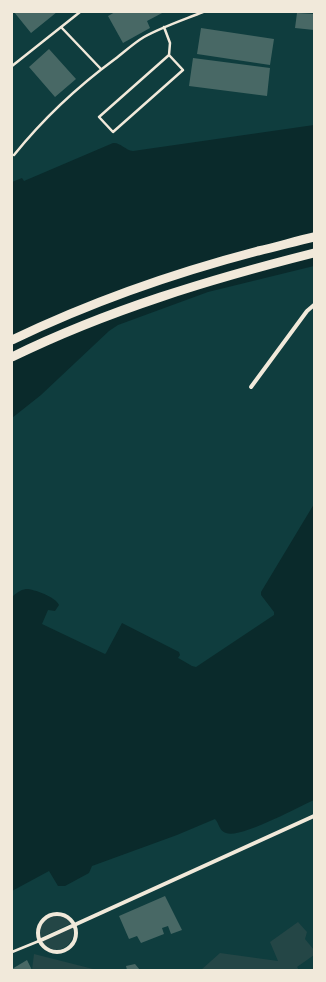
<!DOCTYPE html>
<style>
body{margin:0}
#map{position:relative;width:326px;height:982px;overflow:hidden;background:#0f3d3e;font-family:Roboto,sans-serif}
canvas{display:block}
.frame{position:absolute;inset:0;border:13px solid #f1e9da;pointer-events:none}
</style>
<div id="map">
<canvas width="326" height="982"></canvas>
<div class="frame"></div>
</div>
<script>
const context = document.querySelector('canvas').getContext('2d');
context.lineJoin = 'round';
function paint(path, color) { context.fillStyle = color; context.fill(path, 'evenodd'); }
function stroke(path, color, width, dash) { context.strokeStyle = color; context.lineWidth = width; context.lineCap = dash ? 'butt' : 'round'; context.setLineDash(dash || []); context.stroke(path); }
paint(new Path2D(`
 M 53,915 L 64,916 L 72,923 L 40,938 C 37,927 43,920 53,915 Z
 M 298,922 L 307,932 L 305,939 L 314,950 L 314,955 L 297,967 L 299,970 L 201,970 L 220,953 L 278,961 L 270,942 Z
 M 73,926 C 78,947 53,959 42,941 Z
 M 34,954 L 97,970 L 32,970 Z`), '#244646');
paint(new Path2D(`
 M 314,125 L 314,266 L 208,292 L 118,325 L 109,331 L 41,395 L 12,418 L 12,182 L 22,178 L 24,181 L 113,143 C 120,142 125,150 133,151 Z
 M 314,504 L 314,800 C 298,807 240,839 226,833 C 219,831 219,823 215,819 L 177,835 L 92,866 L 89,873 L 65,886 L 58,886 L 49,871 L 12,891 L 12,597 C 16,593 20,590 26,589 C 34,589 56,597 59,605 L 55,611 L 48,610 L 42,624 L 105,654 L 106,653 L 122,623 L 179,652 L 180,655 L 178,658 L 180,659 L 192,666 L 196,667 L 274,615 L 274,612 L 261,595 L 261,592 Z`), '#0a2a2b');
paint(new Path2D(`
 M 14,12 L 57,12 L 31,33 Z
 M 115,12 L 164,12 L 147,21 L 150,28 L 123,43 L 108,16 Z
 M 297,13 L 314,14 L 314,30 L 295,28 Z
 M 201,28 L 274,39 L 270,65 L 197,54 Z
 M 49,49 L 76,79 L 55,97 L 29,67 Z
 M 193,58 L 270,68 L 267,96 L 189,86 Z
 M 165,896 L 182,930 L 171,934 L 168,926 L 162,928 L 164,934 L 141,943 L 137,936 L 129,939 L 119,916 Z
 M 27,960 L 32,970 L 12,970 L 12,969 Z
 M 135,964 L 140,970 L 127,970 L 126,966 Z`), '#486865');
stroke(new Path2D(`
 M 61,27 L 101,69
 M 164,27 L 170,43 L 169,55 L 99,117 L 113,132 L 183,70 L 169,55
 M 12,66 L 80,12
 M 14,155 C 43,119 77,87 115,59 C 124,52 134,43 144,37 C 162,27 183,20 203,12
 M 12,952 L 39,941`), '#f1e9da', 2.5);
stroke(new Path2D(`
 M 251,387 L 307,311 L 314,305
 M38 933a19 19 0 1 1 38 0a19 19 0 1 1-38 0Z
 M 39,941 L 314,816`), '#f1e9da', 4);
stroke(new Path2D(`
 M 12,340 C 91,302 174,273 258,251 C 277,247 295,241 314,237
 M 12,357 C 108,310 211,279 314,253`), '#f1e9da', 9);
</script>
